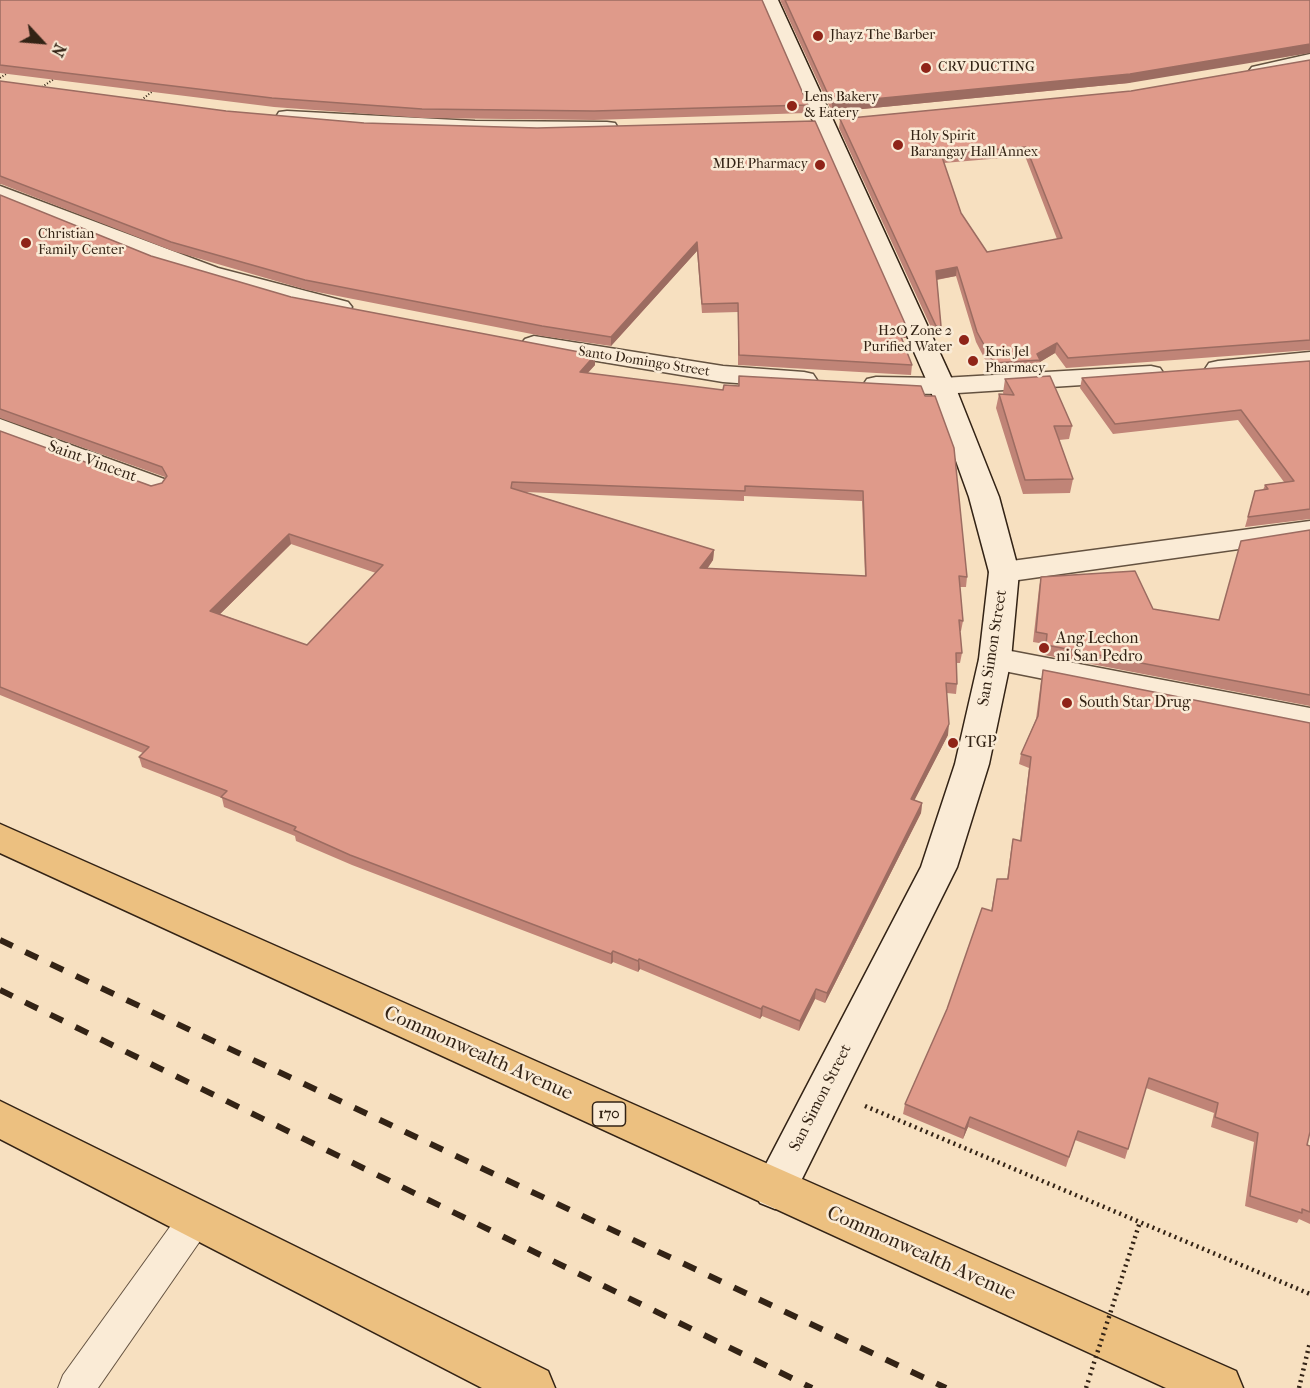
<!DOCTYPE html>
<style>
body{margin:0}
#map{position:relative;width:1310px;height:1388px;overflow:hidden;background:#f7e0c0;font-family:"IM FELL French Canon",serif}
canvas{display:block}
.north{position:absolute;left:12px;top:12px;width:60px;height:60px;-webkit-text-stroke:4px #faebd6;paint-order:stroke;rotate:116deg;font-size:16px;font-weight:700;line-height:24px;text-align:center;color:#332315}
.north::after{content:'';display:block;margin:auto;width:21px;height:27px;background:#332315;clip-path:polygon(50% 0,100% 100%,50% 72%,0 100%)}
</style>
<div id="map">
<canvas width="1310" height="1388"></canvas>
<div class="north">N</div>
</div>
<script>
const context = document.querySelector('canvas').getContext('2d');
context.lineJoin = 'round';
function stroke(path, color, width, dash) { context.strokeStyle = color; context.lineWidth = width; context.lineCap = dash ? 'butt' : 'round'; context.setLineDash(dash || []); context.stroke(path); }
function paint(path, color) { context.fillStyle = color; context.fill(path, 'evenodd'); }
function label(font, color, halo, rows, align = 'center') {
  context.font = font + ' "IM FELL French Canon",serif'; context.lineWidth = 5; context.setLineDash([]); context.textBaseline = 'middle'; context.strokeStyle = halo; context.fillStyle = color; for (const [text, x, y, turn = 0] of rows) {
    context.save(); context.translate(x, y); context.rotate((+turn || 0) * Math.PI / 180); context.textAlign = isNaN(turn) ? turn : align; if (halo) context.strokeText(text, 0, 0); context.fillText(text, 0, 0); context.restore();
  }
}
const service = new Path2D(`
 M 197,1202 L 209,1206 L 214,1217 L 209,1228 L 98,1388 L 58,1388 L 63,1375 L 185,1206 Z`);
const pedestrian = new Path2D(`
 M 1310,521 L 1310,539 L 1004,582 L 993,579 L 989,572 L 993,565 L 1004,562 Z`);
const minor = new Path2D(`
 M 287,111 L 475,121 L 607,122 L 615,123 L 618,128 L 615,133 L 607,134 L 475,133 L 279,122 L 276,117 L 279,112 Z
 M 0,186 L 218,268 L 348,302 L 352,307 L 348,312 C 328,317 301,306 281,301 C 184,276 92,240 0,201 Z
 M 534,336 L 723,366 L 804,372 L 813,374 L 817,380 L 813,386 L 804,388 L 723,382 L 525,349 L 521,344 L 525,339 Z
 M 1310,352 L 1310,368 L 1218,377 L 1209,375 L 1205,369 L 1209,363 L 1218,361 Z
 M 1151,366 L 1160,368 L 1164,374 L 1160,380 L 942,394 L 876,393 L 867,391 L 863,385 L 867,379 L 876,377 L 942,378 Z
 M 0,419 L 164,479 L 168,485 L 164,491 L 154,494 L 144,491 L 0,437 Z
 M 995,648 L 1310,708 L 1310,732 L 984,667 L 979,659 L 984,651 Z`);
const tertiary = new Path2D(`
 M 1310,54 L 1310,66 L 1259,77 L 1252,75 L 1249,71 L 1252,67 Z`);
const secondary = new Path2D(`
 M 760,0 L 778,0 L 955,386 L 999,497 L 1019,572 L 1011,659 L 989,764 L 957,867 L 790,1203 L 775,1209 L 760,1203 L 753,1189 L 921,867 L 955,764 L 979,659 L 989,572 L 969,497 L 929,386 Z`);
const primary = new Path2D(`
 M 0,824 L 1236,1371 L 1243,1388 L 1166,1388 L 0,853 Z
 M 0,1101 L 548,1371 L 555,1388 L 482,1388 L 0,1139 Z`);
stroke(service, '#645240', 2);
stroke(pedestrian, '#645240', 3);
stroke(minor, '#645240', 3);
stroke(tertiary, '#645240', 3);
stroke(secondary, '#332315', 3);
stroke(primary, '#332315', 3);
stroke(new Path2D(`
 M 0,78 L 9,72
 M 42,87 L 57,77
 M 139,102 L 154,90`), '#332315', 2, [1, 2]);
stroke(new Path2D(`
 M 865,1106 L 1310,1294
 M 1086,1388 L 1089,1379
 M 1299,1388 L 1310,1342`), '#332315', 4.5, [2, 4]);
paint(service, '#faebd6');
paint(pedestrian, '#faebd6');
paint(minor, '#faebd6');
paint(tertiary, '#faebd6');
paint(secondary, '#faebd6');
paint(primary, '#ecc080');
stroke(new Path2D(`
 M 0,940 L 946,1388
 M 0,990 L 812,1388`), '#332315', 6, [14, 14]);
stroke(new Path2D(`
 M 1090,1375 L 1140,1222`), '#332315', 4.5, [2, 4]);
paint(new Path2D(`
 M 0,0 L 808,105 L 807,113 L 594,120 L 422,118 L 274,107 L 0,73 Z
 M 780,0 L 1310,0 L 1129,83 L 832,112 Z
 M 1310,60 L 1310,350 L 1066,368 L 1055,353 L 1040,362 L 1038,370 L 992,373 L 976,342 L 956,276 L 937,280 L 941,326 L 940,336 L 935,336 L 839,128 L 840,119 L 1131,91 ZM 1025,156 L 1057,239 L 987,252 L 961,213 L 944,163 Z
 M 0,81 L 226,111 L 364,123 L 537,128 L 907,328 L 906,338 L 902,338 L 912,365 L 911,375 L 738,365 L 738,312 L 702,313 L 697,251 L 611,346 L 542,336 L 307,290 L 173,251 L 1,184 L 0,184 Z
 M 0,195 L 151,256 L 291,297 L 595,355 L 595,365 L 588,373 L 723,390 L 738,386 L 739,376 L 967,577 L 966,587 L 960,587 L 963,621 L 961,631 L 960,631 L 962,653 L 960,663 L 956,663 L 957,684 L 956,694 L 947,693 L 948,735 L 914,800 L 922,803 L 921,813 L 825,1003 L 815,999 L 799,1031 L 762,1016 L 760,1019 L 640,969 L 638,972 L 613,962 L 611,964 L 352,865 L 296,841 L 295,836 L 224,807 L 222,798 L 142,767 L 139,757 L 143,753 L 0,695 L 0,431 L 151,486 L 162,483 L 166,479 L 165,477 L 0,418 ZM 525,492 L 744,501 L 744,496 L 862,501 L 865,576 L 707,569 L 713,560 L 714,550 ZM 291,544 L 376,573 L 307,645 L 220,614 Z
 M 1310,361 L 1310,519 L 1245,527 L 1255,491 L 1263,490 L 1265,485 L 1284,482 L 1238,420 L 1113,434 L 1080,388 L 1082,378 Z
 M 1005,379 L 1072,426 L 1069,439 L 1059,440 L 1073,479 L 1070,493 L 1023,494 L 996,408 L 999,394 L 1004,395 L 1003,393 Z
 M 1310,530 L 1310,706 L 1044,655 L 1045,644 L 1033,642 L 1039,588 L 1041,577 L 1153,609 L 1219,620 Z
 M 1043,670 L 1307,1145 L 1310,1146 L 1310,1224 L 1299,1219 L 1297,1223 L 1245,1206 L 1254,1142 L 1211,1127 L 1214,1113 L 1146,1088 L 1125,1159 L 1075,1140 L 1066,1167 L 968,1127 L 963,1139 L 903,1114 L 905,1104 L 991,911 L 997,879 L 1007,879 L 1011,850 L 1013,839 L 1020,841 L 1029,768 L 1019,764 L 1021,754 L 1036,719 L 1041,681 Z`), '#c08477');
paint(new Path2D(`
 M 1310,44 L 1310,53 L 1129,83 L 832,112 L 832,103 Z
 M 697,242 L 697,251 L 611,346 L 611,337 Z
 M 957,267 L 956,276 L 934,280 L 936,271 Z
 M 1057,343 L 1055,353 L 1040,362 L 1037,354 Z
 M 595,355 L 595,365 L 580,381 L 580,372 Z
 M 289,534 L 291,544 L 213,621 L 210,611 Z
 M 714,550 L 713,560 L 700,579 L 700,568 Z
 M 949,724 L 948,735 L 910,809 L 911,799 Z
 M 922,803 L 921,813 L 825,1003 L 827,993 Z
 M 613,951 L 613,962 L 611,964 L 611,954 Z
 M 639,959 L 640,969 L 638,972 L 638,961 Z
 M 816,989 L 815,999 L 799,1031 L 800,1021 Z
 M 763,1006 L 762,1016 L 760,1019 L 761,1009 Z
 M 970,1117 L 968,1127 L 963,1139 L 965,1129 Z`), '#9c6c61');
const building = new Path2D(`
 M 0,0 L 762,0 L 808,105 L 594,111 L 422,109 L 272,98 L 0,65 Z
 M 785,0 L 1310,0 L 1310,44 L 1130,74 L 832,103 Z
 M 1310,60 L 1310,340 L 1068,358 L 1057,343 L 1037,354 L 1040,360 L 994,363 L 977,332 L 957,267 L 936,271 L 941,326 L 936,326 L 840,119 L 1131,91 ZM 1026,147 L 1062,238 L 987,252 L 961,213 L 941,154 Z
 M 0,81 L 226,111 L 364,123 L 537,128 L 815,121 L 907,328 L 898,329 L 912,365 L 739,355 L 738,303 L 702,304 L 697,242 L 611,337 L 542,326 L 305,280 L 171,242 L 0,176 Z
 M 0,195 L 151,256 L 291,297 L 595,355 L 580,372 L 723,390 L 724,385 L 739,386 L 739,376 L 921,386 L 925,396 L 935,396 L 954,448 L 967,577 L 959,576 L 963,621 L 959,620 L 962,653 L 956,653 L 957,684 L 946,683 L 949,724 L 911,799 L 922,803 L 827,993 L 816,989 L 800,1021 L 763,1006 L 761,1009 L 639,959 L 638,961 L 613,951 L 611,954 L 350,855 L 294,830 L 296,827 L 221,797 L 227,791 L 139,757 L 149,747 L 0,687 L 0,431 L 151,486 L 162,483 L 167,476 L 162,467 L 0,409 ZM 512,482 L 745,491 L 745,486 L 863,491 L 866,576 L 700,568 L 714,550 L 511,488 ZM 289,534 L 383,565 L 307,645 L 210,611 Z
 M 1310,361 L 1310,509 L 1248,517 L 1255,491 L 1268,489 L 1265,485 L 1294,481 L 1241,410 L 1115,424 L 1082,378 Z
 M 1050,376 L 1072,426 L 1054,426 L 1073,479 L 1025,480 L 999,394 L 1014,395 L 1005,379 Z
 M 1310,530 L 1310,695 L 1046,645 L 1047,634 L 1036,632 L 1041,577 L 1135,571 L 1153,609 L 1219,620 L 1241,541 Z
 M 1043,670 L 1310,723 L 1310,1132 L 1307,1145 L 1310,1146 L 1310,1212 L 1302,1209 L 1302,1213 L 1250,1196 L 1258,1133 L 1215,1117 L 1218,1103 L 1149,1078 L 1128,1149 L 1078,1131 L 1069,1157 L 970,1117 L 965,1129 L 905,1104 L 947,1009 L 982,908 L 992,911 L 997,879 L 1008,879 L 1013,839 L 1021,841 L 1031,757 L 1021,754 L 1038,716 Z`);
paint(building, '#df9a8a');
stroke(building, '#9c6c61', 1.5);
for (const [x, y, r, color] of [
 [818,36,6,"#8f2418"],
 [926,68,6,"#8f2418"],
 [792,106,6,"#8f2418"],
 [898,145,6,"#8f2418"],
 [820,165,6,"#8f2418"],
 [26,243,6,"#8f2418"],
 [964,340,6,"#8f2418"],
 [973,361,6,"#8f2418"],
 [1044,648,6,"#8f2418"],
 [1067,703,6,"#8f2418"],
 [953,743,6,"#8f2418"]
]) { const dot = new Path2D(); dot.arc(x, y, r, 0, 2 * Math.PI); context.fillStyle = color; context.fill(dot); stroke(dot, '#faebd6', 2); }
label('14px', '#332315', '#faebd6', [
 ["Jhayz The Barber",830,36],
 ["CRV DUCTING",938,68],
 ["Lens Bakery",804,98],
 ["& Eatery",804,114],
 ["Holy Spirit",910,137],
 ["Barangay Hall Annex",910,153],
 ["MDE Pharmacy",808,165,"right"],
 ["Christian",38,235],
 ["Family Center",38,251],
 ["H2O Zone 2",952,332,"right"],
 ["Purified Water",952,348,"right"],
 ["Kris Jel",985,353],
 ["Pharmacy",985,369]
], 'left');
label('14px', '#332315', '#faebd6', [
 ["Santo Domingo Street",644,362,9]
]);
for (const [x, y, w] of [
 [609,1114,33]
]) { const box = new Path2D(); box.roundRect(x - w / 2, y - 12, w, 24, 4.5); context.fillStyle = '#faebd6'; context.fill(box); stroke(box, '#332315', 1.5); }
label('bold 15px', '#332315', null, [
 ["170",609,1114]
]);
label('16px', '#332315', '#faebd6', [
 ["Saint Vincent",92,462,20],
 ["San Simon Street",993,648,-81],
 ["San Simon Street",821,1098,-63]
]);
label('16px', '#332315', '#faebd6', [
 ["Ang Lechon",1056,639],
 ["ni San Pedro",1056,657],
 ["South Star Drug",1079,703],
 ["TGP",965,743]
], 'left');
label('20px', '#332315', '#faebd6', [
 ["Commonwealth Avenue",478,1054,24],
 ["Commonwealth Avenue",921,1254,24]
]);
</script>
